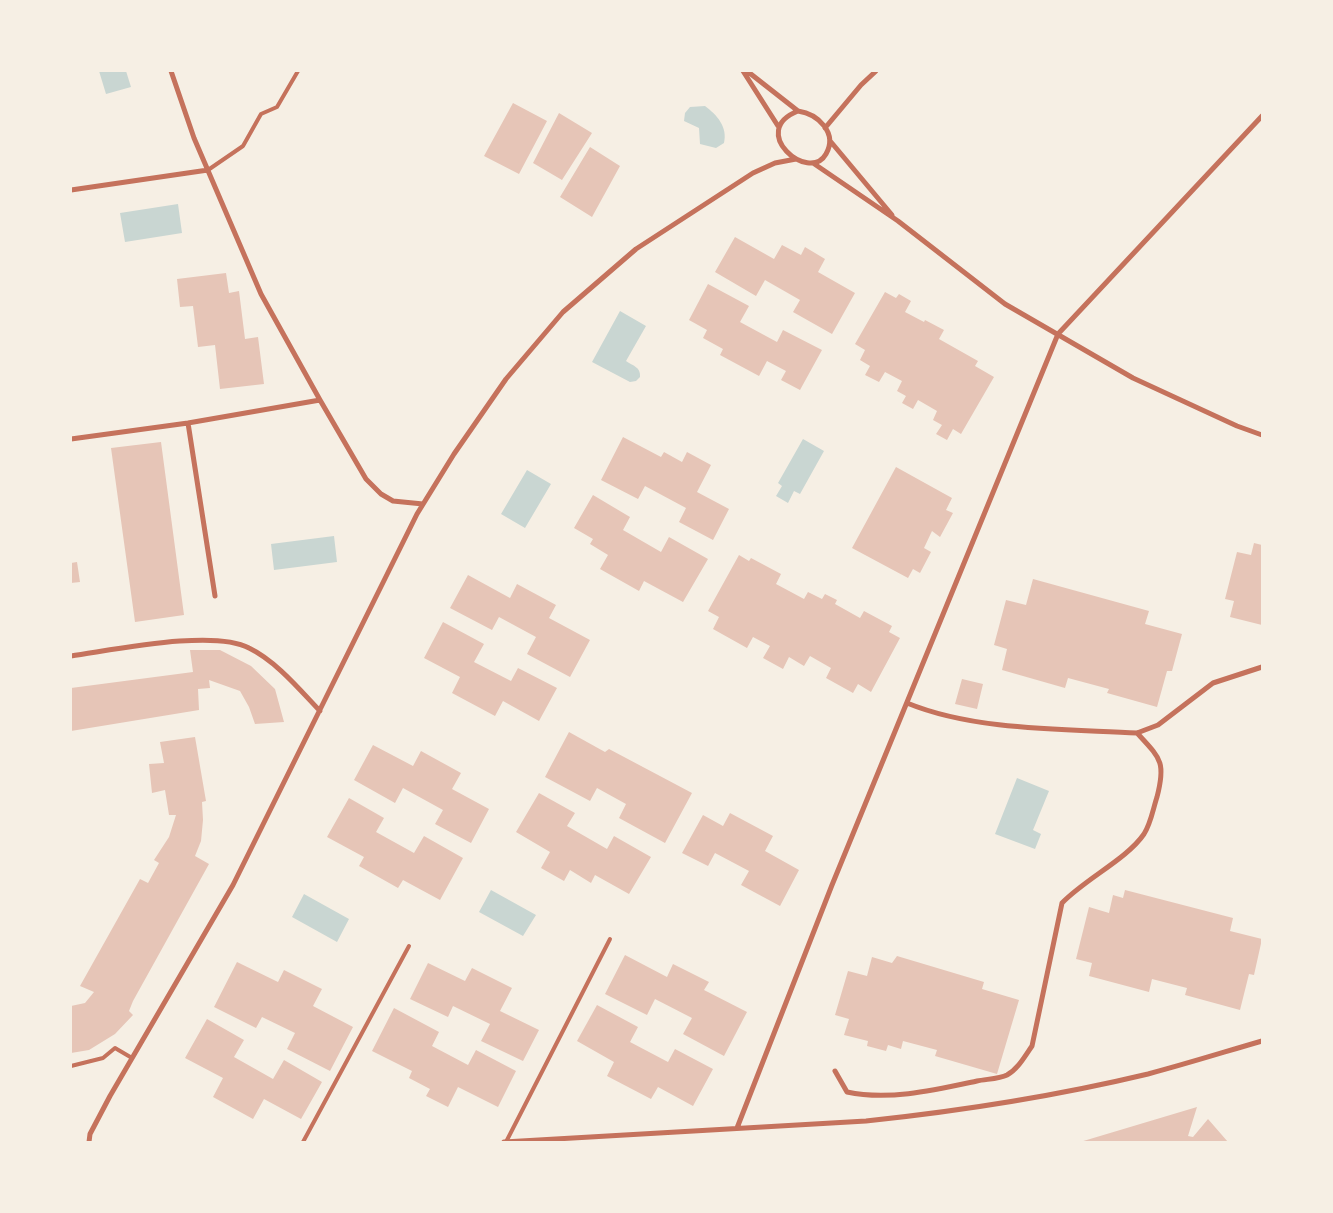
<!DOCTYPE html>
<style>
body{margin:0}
#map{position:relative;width:1333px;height:1213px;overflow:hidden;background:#f6efe4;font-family:Inter,sans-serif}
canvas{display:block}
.frame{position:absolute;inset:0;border:72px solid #f6efe4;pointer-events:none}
</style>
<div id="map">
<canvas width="1333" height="1213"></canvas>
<div class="frame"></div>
</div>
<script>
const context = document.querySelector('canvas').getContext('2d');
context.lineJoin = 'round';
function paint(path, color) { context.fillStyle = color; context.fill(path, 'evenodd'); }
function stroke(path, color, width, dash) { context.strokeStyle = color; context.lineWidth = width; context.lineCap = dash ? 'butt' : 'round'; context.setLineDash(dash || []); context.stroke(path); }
paint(new Path2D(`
 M 99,71 L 126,71 L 131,87 L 106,94 Z
 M 705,106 C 717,115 728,127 724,143 L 716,148 L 700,144 L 699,128 L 684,121 L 685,113 L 690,107 Z
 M 178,204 L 182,233 L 125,242 L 120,213 Z
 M 620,311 L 646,326 L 626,361 C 633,366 641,367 640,377 L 636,381 L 630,382 L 592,362 Z
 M 803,439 L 824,451 L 800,494 L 794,491 L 788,503 L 776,496 L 782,486 L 778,483 Z
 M 527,470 L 551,484 L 525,528 L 501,514 Z
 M 334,536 L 337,562 L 274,570 L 271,544 Z
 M 1017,778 L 1049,791 L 1033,830 L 1041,834 L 1035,849 L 995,834 Z
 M 491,890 L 536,915 L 523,936 L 479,912 Z
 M 304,894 L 349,919 L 337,942 L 292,917 Z`), '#c9d6d2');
paint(new Path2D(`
 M 513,103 L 547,121 L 519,174 L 484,156 Z
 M 559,113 L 592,133 L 562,180 L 533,163 Z
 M 590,147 L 620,166 L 592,217 L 560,197 Z
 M 735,237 L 774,259 L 782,245 L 801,255 L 805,247 L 825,259 L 818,272 L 855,293 L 832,334 L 793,312 L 800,300 L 765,280 L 756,296 L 715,272 Z
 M 226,273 L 229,293 L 239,291 L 245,339 L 258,337 L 264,384 L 220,389 L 215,345 L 198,347 L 193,306 L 180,307 L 177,279 Z
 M 708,284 L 749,306 L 740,322 L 777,342 L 783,330 L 822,350 L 800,390 L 781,380 L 786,371 L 767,361 L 759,376 L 720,355 L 723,349 L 703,338 L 707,330 L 689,320 Z
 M 885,292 L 896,298 L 899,294 L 911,301 L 905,312 L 924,322 L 925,320 L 944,330 L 939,339 L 978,361 L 975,366 L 994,377 L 961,434 L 953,429 L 947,440 L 936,434 L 942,425 L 933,420 L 937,411 L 918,400 L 913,409 L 902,403 L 906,396 L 897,391 L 902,381 L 885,372 L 879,382 L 865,375 L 870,366 L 860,360 L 865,350 L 855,344 Z
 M 623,437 L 661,457 L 664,452 L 682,462 L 687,452 L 711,465 L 697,492 L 729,509 L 713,540 L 679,522 L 686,508 L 645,486 L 638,499 L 601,480 Z
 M 161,442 L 184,615 L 135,622 L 111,448 Z
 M 896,467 L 952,498 L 946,510 L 953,513 L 940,537 L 932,531 L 924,548 L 931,552 L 920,573 L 913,569 L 908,578 L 852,548 Z
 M 593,495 L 630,517 L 623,530 L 661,552 L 669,537 L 708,559 L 683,602 L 644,581 L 639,591 L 600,569 L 608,555 L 590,544 L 593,539 L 574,528 Z
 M 1254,543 L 1262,545 L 1262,625 L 1230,617 L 1234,601 L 1225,599 L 1237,552 L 1251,555 Z
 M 739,555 L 749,561 L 751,558 L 781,574 L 776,584 L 804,599 L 808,592 L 822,599 L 825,594 L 837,600 L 835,604 L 860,618 L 864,611 L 892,626 L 889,632 L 900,638 L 871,692 L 858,684 L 853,693 L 826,678 L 831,668 L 810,656 L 804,666 L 789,657 L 783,669 L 763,658 L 770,646 L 753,637 L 747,648 L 713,629 L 719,617 L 708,611 Z
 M 77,562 L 80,582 L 71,583 L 71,563 Z
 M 468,575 L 510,598 L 517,584 L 556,605 L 549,618 L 590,640 L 570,677 L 527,654 L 536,637 L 499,617 L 492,630 L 450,608 Z
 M 1033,579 L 1149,611 L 1145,624 L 1182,634 L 1172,671 L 1167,671 L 1157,707 L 1107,693 L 1109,689 L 1068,678 L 1065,688 L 1002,670 L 1007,649 L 994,645 L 1006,600 L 1026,605 Z
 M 443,622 L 484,644 L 474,662 L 511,681 L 518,668 L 557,688 L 539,721 L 503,701 L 495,716 L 452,693 L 460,677 L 424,658 Z
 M 190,650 L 220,650 L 251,666 L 275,689 L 284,722 L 255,724 L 249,707 L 240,691 L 209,680 L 210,688 L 198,689 L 199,710 L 71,731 L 71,688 L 193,672 Z
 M 962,679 L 983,684 L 977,709 L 955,704 Z
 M 569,732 L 605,752 L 609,749 L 692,793 L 665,843 L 619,818 L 626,804 L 597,788 L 590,801 L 545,777 Z
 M 195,737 L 206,801 L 202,802 L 203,820 L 201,841 L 195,856 L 209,864 L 133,1001 L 129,1011 L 133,1015 L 115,1034 L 89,1050 L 71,1053 L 71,1006 L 85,1003 L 94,992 L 80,986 L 140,879 L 148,883 L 159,863 L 154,860 L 169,837 L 176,815 L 169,815 L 165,790 L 152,793 L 149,764 L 164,763 L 160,742 Z
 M 373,745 L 413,766 L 421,751 L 461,773 L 452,789 L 489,809 L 471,843 L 435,824 L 443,810 L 403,788 L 395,803 L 354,780 Z
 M 539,793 L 575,813 L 567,826 L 607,849 L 614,836 L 651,857 L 629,894 L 595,875 L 591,883 L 570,870 L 564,881 L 541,868 L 550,852 L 516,832 Z
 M 349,798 L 384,818 L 376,832 L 414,853 L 424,836 L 463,858 L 440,900 L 403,880 L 398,888 L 359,866 L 364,857 L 327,837 Z
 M 730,813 L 773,836 L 765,851 L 799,870 L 780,906 L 741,885 L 749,871 L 715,853 L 708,866 L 682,853 L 703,815 L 723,826 Z
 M 1125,890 L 1233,918 L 1230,931 L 1262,939 L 1254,975 L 1249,974 L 1240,1010 L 1185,995 L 1187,988 L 1152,979 L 1149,992 L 1089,976 L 1092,963 L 1076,959 L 1089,907 L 1109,913 L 1113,895 L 1123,898 Z
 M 625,955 L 667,977 L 673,964 L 709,982 L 704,990 L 747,1012 L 724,1056 L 683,1034 L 692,1018 L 655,999 L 647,1015 L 605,994 Z
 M 897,956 L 984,982 L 982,989 L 1019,1000 L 997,1074 L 935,1056 L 937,1050 L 903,1041 L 901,1049 L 888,1045 L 886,1051 L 867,1046 L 868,1041 L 844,1035 L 849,1019 L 835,1015 L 848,971 L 867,976 L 872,957 L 892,963 Z
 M 237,962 L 278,982 L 284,970 L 322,989 L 313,1006 L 353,1027 L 330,1071 L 287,1049 L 295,1033 L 262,1017 L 256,1028 L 214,1007 Z
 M 428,963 L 465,981 L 472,968 L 512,988 L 500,1011 L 539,1030 L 523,1061 L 481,1041 L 490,1024 L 453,1006 L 448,1017 L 410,999 Z
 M 597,1005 L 638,1027 L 630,1042 L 668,1062 L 675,1049 L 713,1069 L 693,1106 L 658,1087 L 651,1099 L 607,1076 L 614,1062 L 577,1041 Z
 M 394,1008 L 439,1032 L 432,1046 L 468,1065 L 476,1050 L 516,1071 L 498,1107 L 458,1087 L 448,1107 L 426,1096 L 430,1089 L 409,1078 L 412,1071 L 372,1051 Z
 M 207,1019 L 244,1040 L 234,1057 L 273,1079 L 284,1060 L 322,1082 L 301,1119 L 264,1099 L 253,1119 L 213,1097 L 223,1078 L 185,1058 Z
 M 1197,1107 L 1188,1136 L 1193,1137 L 1208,1119 L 1228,1142 L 1080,1142 Z`), '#e6c5b7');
stroke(new Path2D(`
 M 208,170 L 243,146 L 261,114 L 277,107 L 298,71
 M 71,1066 L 103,1058 L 115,1048 L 132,1058
 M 303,1142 L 409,946
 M 506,1142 L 610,939`), '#c5725c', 4);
stroke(new Path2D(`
 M 171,71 L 194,138 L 261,294 L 320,400 L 366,479 L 381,494 L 393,501 L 423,504
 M 743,71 L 778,126
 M 747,71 L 798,111
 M 798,111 C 818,114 838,133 826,154 C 809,184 747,131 798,111 Z
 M 825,128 L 861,85 L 876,71
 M 831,142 L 892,215
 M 813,163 L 898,221 L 1005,304 L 1133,378 L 1237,426 L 1262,435
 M 71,190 L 208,170
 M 188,423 L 215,596
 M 71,439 L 188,423 L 320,400
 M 71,656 C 114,650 213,629 249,648 C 276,661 300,690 320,711
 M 907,703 C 975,731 1064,729 1137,733 L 1158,725 L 1213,683 L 1262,667
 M 835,1071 L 847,1092 C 889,1101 935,1090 977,1081 C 986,1079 999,1079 1007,1075 C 1018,1069 1025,1056 1032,1046 L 1062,903 C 1085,879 1127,859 1144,834 C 1151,823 1153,809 1157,797 C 1166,762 1161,759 1137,733
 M 737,1128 L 832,885 L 1058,334 L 1262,116
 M 89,1142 L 90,1134 L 110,1096 L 233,885 L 417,514 L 454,454 L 506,379 L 563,312 L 636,249 L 753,173 L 775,163 L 796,159
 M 504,1142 L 866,1121 C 961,1111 1056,1096 1148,1074 C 1186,1064 1224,1052 1262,1041`), '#c5725c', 5);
</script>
